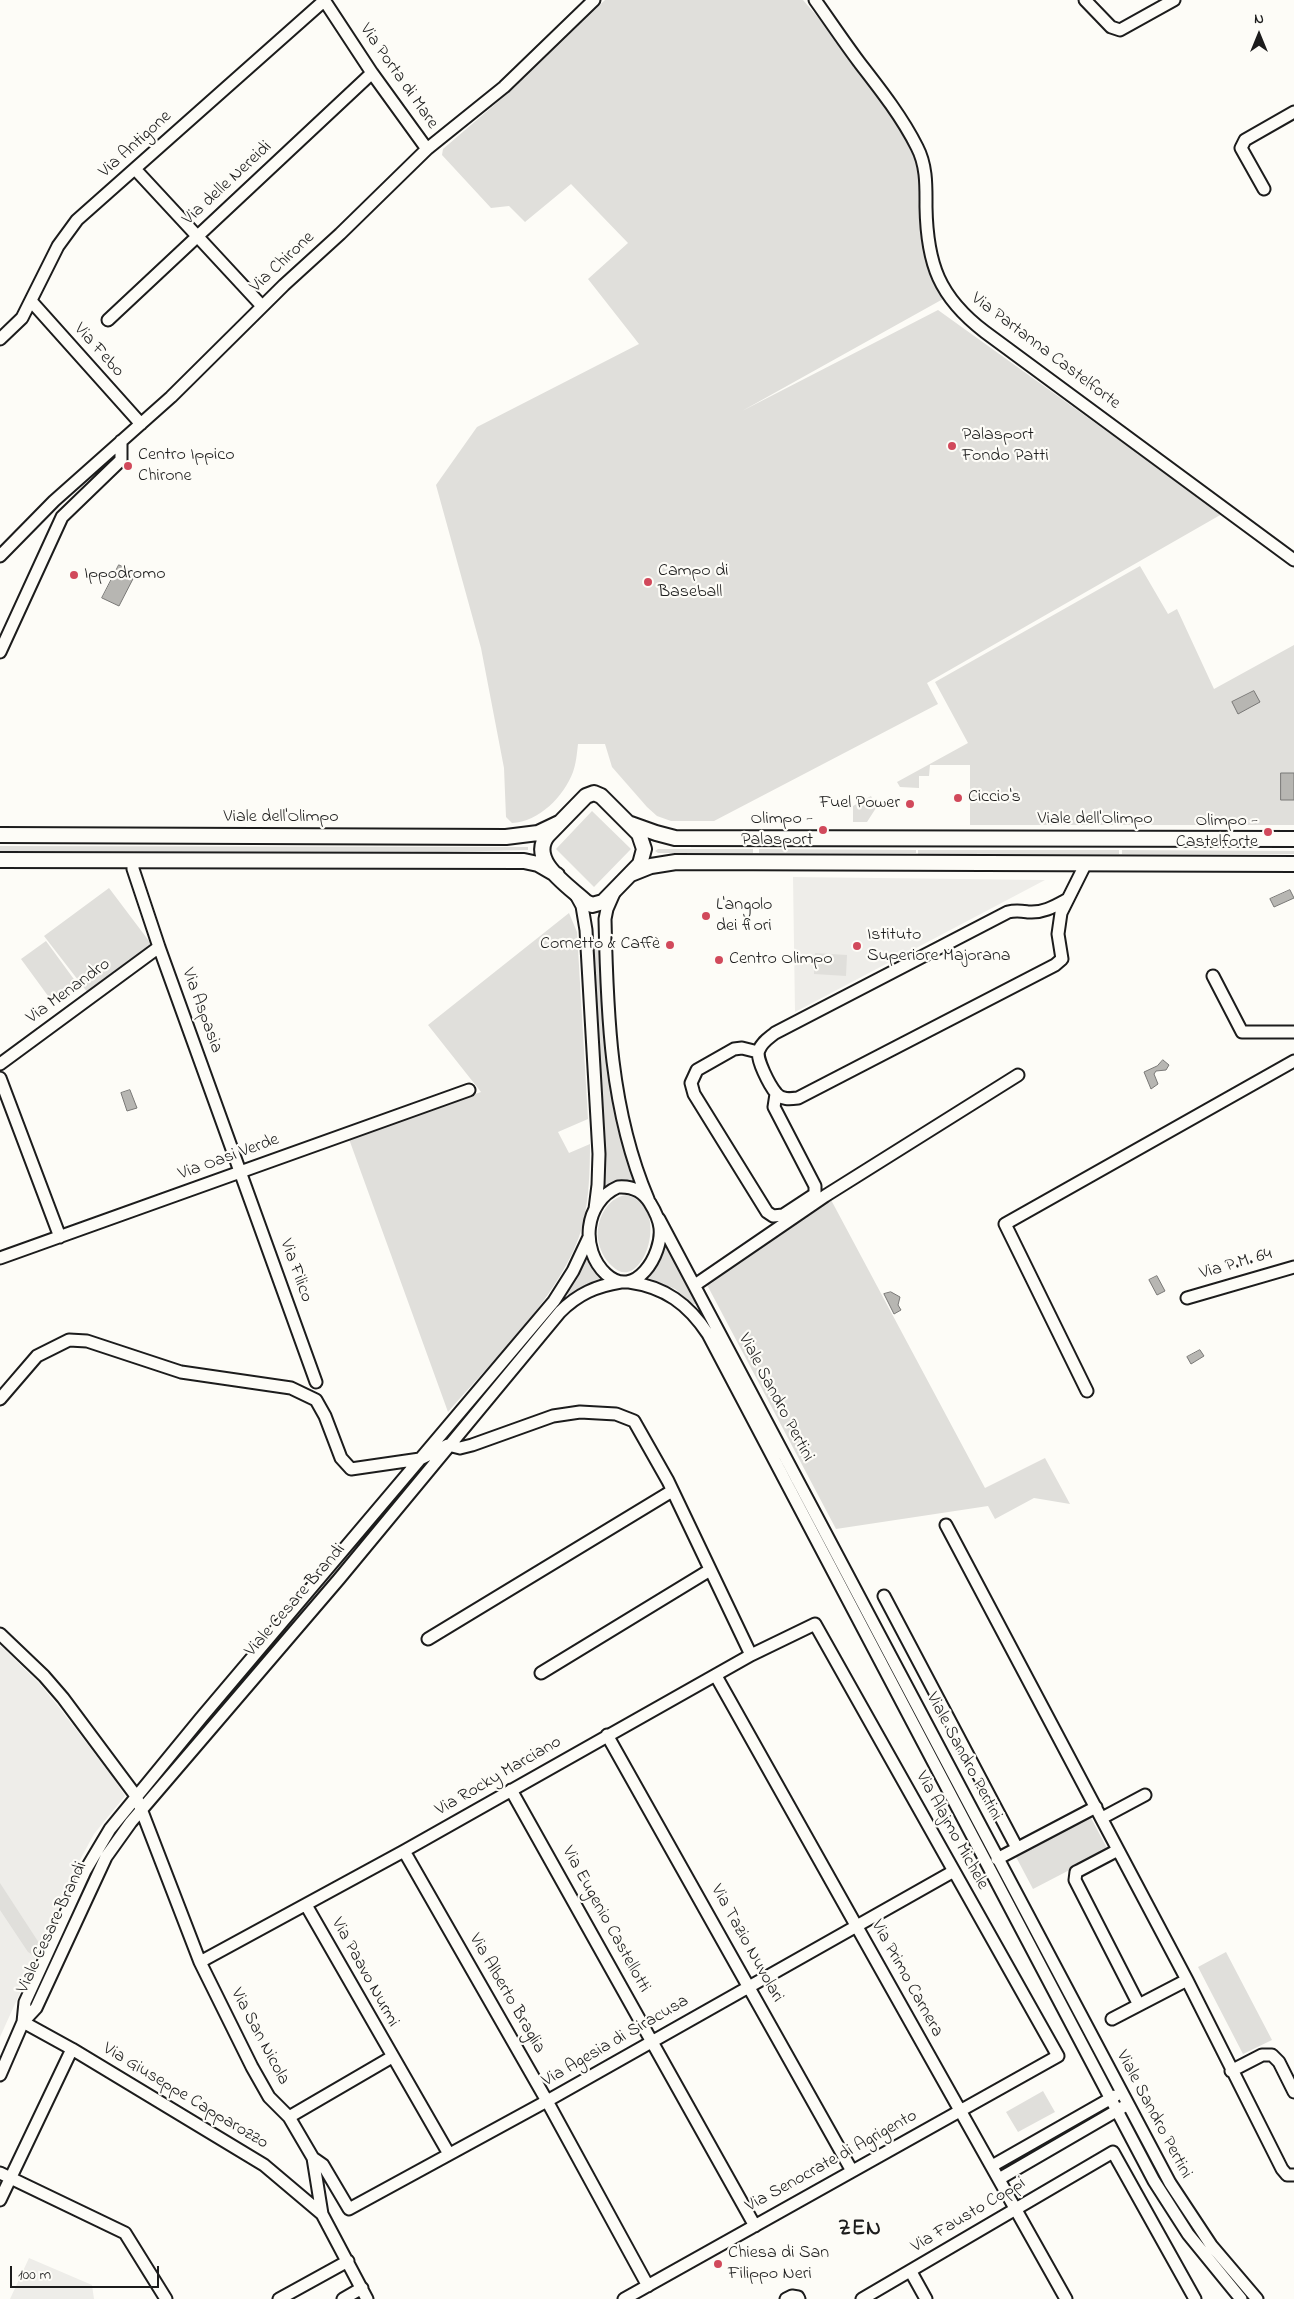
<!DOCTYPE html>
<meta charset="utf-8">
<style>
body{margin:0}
#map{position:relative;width:1294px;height:2299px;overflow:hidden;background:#fdfcf7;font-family:"Indie Flower",sans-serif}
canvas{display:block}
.north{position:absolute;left:1234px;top:10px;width:50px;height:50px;-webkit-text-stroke:4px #fdfcf7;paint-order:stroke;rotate:0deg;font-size:14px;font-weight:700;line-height:20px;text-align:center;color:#1c1c1c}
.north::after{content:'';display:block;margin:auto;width:18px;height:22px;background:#1c1c1c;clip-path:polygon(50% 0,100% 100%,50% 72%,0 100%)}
.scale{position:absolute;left:10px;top:2266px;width:149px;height:22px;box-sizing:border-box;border:2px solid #1c1c1c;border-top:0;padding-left:6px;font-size:15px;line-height:18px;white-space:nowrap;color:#1c1c1c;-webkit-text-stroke:4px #fdfcf7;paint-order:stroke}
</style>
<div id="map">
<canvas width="1294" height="2299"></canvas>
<div class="north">N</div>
<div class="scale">100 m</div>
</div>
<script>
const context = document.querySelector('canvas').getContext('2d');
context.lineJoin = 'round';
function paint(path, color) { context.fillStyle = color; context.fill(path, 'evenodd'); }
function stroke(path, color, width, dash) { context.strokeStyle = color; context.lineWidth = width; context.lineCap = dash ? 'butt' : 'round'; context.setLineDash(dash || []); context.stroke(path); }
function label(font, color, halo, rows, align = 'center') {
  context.font = font + ' "Indie Flower",sans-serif'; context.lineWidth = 4.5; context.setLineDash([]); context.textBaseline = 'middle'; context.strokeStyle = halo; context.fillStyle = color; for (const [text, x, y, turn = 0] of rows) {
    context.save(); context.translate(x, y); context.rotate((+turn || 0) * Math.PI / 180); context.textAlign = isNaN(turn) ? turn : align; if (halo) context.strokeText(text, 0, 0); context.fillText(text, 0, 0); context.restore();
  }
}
paint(new Path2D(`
 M 793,877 L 1045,880 L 795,1012 Z
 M 0,1645 L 40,1684 L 58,1706 L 112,1776 L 125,1796 L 94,1834 L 82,1856 L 0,2037 Z
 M 29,2258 L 92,2285 L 94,2299 L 10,2299 Z`), '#eeede9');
paint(new Path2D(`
 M 605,0 L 803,0 L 829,30 L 878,94 L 912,149 L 917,164 L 920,181 L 925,252 L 931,275 L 943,299 L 742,411 L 938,310 L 1222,514 L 927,683 L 938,704 L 714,821 L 671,821 L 657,816 L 647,807 L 612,767 L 605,744 L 578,744 C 577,753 576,764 573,772 C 564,796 539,822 512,823 L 506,817 L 504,768 L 481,648 L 436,485 L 477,427 L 639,344 L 588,279 L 628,243 L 571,184 L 525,222 L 509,206 L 491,208 L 442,155 L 443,149 L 514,88 Z
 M 1140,566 L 1168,614 L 1177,609 L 1214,689 L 1294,645 L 1294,825 L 970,825 L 970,765 L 930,765 L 929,776 L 919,776 L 919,788 L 900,787 L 897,782 L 968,743 L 935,682 Z
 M 871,796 L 876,808 L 867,822 L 853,822 L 853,806 Z
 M 592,811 L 631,849 L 594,887 L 556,849 Z
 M 0,846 L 524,847 L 528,847 L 528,850 L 444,852 L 0,851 Z
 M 658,849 L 753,849 L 753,853 L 658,853 L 655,851 Z
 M 759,849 L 916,850 L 916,853 L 759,853 Z
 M 918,850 L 1119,850 L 1119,854 L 918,854 Z
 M 1122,850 L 1294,851 L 1294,854 L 1122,854 Z
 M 109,888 L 152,945 L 88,993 L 44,936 Z
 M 569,913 L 577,932 L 588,1119 L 558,1132 L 569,1153 L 590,1144 C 590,1171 589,1198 583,1224 C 565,1292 494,1359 448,1412 L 349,1139 L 481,1092 L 428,1025 Z
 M 46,941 L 76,982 L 51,1000 L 21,959 Z
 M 593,946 L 599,946 C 604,1028 604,1106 635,1183 L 605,1190 L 604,1137 Z
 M 815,953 L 847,955 L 846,976 L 814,974 Z
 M 626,1195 C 674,1205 642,1297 612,1266 C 604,1259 600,1250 598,1239 C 596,1221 606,1198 626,1195 Z
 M 830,1198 L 985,1488 L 1045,1458 L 1070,1504 L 1034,1498 L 995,1519 L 988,1506 L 836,1529 L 705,1281 Z
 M 662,1243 L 665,1243 L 696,1304 L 693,1304 L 675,1289 L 646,1277 Z
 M 587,1254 L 603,1277 L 579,1288 L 568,1295 L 566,1293 L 578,1273 Z
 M 1090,1816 L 1108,1850 L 1033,1889 L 1015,1855 Z
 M 0,1883 L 41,1946 L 36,1957 L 28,1952 L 0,1910 Z
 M 1226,1952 L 1272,2040 L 1243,2054 L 1198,1967 Z
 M 1043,2091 L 1055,2112 L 1018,2132 L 1006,2112 Z`), '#e0dfdb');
const water = new Path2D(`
 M 119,565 L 136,573 L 119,606 L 102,598 Z
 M 1254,691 L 1260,702 L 1238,714 L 1232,702 Z
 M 1281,773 L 1294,773 L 1294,800 L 1281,800 Z
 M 1290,890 L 1294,898 L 1274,907 L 1270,899 Z
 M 1163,1060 L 1169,1065 L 1166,1070 L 1156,1071 L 1154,1074 L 1158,1084 L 1151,1089 L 1144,1072 L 1157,1066 Z
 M 130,1090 L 137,1108 L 127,1111 L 121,1093 Z
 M 1157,1276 L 1165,1291 L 1157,1295 L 1149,1280 Z
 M 891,1292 L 900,1297 L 898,1305 L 901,1310 L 894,1314 L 884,1294 Z
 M 1200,1350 L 1204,1356 L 1191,1364 L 1187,1357 Z`);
paint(water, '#b7b6b2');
stroke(water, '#797876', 1);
const minor = new Path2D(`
 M 324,0 L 372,73 L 427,149
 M 815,0 C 830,21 844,42 859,62 C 880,89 902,117 917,147 C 927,166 926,187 926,207 C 927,264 939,297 985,332 L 1294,560
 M 1085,0 L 1111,27 L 1120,30 L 1174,0
 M 135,169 L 262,306
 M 1264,189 L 1241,148 L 1245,140 L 1294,112
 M 31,301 L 141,424
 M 108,320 L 372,73
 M 0,339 L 22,318 L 58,246 L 77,220 L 325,0
 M 0,556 L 54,501 L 171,397 L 284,285 L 340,234 L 427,149 L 504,87 L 594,0
 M 0,652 L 62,517 L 121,460 L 121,441
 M 133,861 L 133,869 L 159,947 L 316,1382
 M 614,893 L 607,909 L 605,919 C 607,1014 610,1110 648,1199
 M 576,895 L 582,906 L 586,930 L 599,1154 L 598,1185 L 595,1209
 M 1068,899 C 1055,906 1044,913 1029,912 C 1021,911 1016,910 1008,912 L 775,1033 C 769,1038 762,1042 759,1050 C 755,1058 770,1086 776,1093 C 781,1100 790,1099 798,1098 L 1055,965 L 1062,959 L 1058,934 L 1061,913 L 1086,863
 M 1213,976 L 1242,1032 L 1294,1032
 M 758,1052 L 742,1048 L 734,1049 L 697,1070 L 691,1083 L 694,1094 L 767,1212 L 773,1216 L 783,1215 L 815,1194 L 815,1186 L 774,1107 L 776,1094
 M 0,1064 L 159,947
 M 0,1078 L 60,1237
 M 618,1187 C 632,1186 643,1191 650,1203 C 655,1211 659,1219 660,1228 C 663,1254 635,1301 606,1274 C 580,1250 584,1202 618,1187 Z
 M 659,1219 L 1170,2183 L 1211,2245 L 1257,2299
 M 0,1258 L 469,1090
 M 629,1282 C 665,1287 688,1304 708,1334 L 1154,2181 L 1188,2234 L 1241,2299
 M 695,1285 L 825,1196 L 1018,1075
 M 1187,1298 L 1294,1267
 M 1087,1391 L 1005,1224 L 1294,1061
 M 0,1399 L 37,1356 L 69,1340 L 87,1341 L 181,1372 L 291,1388 L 316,1400 L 325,1416 L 341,1458 L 351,1469 L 420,1459 L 448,1445 L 460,1448 L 472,1445 L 553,1416 L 580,1412 L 616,1414 L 634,1421 L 668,1481 L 751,1655
 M 946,1525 L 1187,1980 L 1282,2169 L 1287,2175 L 1294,2175
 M 884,1596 L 1017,1848
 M 0,1634 L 44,1676 L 63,1698 L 136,1796 L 200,1962 L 252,2067 L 269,2097 L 289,2117 L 313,2158 L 322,2214 L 367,2299
 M 428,1639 L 672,1491
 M 541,1673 L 710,1570
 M 716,1676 L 1066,2299
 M 607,1735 L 852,2171
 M 511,1790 L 755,2226
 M 1102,1818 L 1145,1795
 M 1118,1850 L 1080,1870 L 1076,1872 L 1075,1880 L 1139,2005
 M 404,1851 L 547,2101 L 648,2286
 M 997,1859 L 1096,1807
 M 306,1905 L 449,2154
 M 200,1962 L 404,1851 L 751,1655 L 815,1624 L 1058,2056 L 624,2299
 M 1112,2019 L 1187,1980
 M 23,2022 L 36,2008 L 106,1857 L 131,1822 L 339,1579 L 560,1312 C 578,1294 596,1286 621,1282
 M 23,2022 L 72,2049 L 264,2165 L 322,2214
 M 1231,2071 L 1262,2055 L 1272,2055 L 1279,2062 L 1294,2092
 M 0,2075 L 23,2022 L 25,2002 L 85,1871 L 110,1829 L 201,1718 L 554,1301 L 573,1271 L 589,1237
 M 289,2117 L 392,2057
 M 313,2158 L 323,2165 L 349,2209 L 547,2101 L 954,1871
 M 992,2166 L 1115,2096
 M 0,2173 L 125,2233 L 166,2299
 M 999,2179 L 1123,2107
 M 0,2200 L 72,2049
 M 911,2272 L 926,2299
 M 279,2299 L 348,2261
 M 343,2299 L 362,2288
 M 786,2299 L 792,2296 L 798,2297 L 799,2299
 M 862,2299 L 1113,2152 L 1195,2299`);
const tertiary = new Path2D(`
 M 594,793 L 601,796 L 639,834 L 644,849 L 640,864 L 603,902 L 592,905 L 586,902 C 569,886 527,860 548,835 L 586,796 Z
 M 628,823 L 656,833 L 675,838 L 1294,839
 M 0,835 L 506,837 L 538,833 L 559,823
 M 0,860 L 524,861 L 538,864 L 557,875
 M 631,874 L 651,866 L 676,862 L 1294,864`);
stroke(minor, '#1c1c1c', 15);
stroke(tertiary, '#1c1c1c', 18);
stroke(minor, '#fdfcf7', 11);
stroke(tertiary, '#fdfcf7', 14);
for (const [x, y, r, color] of [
 [952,446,5,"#d1495b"],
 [128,466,5,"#d1495b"],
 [74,575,5,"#d1495b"],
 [648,582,5,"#d1495b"],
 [958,798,5,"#d1495b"],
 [910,804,5,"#d1495b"],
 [823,830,5,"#d1495b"],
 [1268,832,5,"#d1495b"],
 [706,916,5,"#d1495b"],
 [670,945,5,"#d1495b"],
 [857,946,5,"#d1495b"],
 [719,960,5,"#d1495b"],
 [718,2264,5,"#d1495b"]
]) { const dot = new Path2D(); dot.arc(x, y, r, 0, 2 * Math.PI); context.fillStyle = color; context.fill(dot); stroke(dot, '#fdfcf7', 2); }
label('18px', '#1c1c1c', '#fdfcf7', [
 ["Via Porta di Mare",398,77,55],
 ["Via Antigone",136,145,-42],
 ["Via delle Nereidi",228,184,-43],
 ["Via Chirone",283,263,-43],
 ["Via Febo",98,351,48],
 ["Via Partanna Castelforte",1045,352,37],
 ["Viale dell'Olimpo",281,818],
 ["Viale dell'Olimpo",1095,820],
 ["Via Menandro",69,992,-36],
 ["Via Aspasia",201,1011,70],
 ["Via Oasi Verde",229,1158,-20],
 ["Via P.M. 64",1236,1265,-16],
 ["Via Filico",295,1271,70],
 ["Viale Sandro Pertini",775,1398,62],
 ["Viale Cesare Brandi",296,1601,-49],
 ["Viale Sandro Pertini",963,1757,62],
 ["Via Rocky Marciano",499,1777,-30],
 ["Via Alajmo Michele",951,1831,61],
 ["Via Eugenio Castellotti",605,1920,61],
 ["Viale Cesare Brandi",53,1928,-65],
 ["Via Tazio Nuvolari",746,1944,61],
 ["Via Paavo Nurmi",364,1973,61],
 ["Via Primo Carnera",906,1979,61],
 ["Via Alberto Braglia",506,1994,60],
 ["Via San Nicola",259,2037,62],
 ["Via Agesia di Siracusa",616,2042,-30],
 ["Via Giuseppe Capparozzo",185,2097,31],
 ["Viale Sandro Pertini",1153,2115,62],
 ["Via Senocrate di Agrigento",832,2162,-29],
 ["Via Fausto Coppi",969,2216,-31]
]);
label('18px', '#1c1c1c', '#fdfcf7', [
 ["Palasport",962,436],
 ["Fondo Patti",962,457],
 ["Centro Ippico",138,456],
 ["Chirone",138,477],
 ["Campo di",658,572],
 ["Baseball",658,593],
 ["Ippodromo",84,575],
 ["Ciccio's",968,798],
 ["Fuel Power",900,804,"right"],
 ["Olimpo -",813,820,"right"],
 ["Palasport",813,841,"right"],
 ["Olimpo -",1258,822,"right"],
 ["Castelforte",1258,843,"right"],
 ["L'angolo",716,906],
 ["dei fiori",716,927],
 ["Istituto",867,936],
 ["Superiore Majorana",867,957],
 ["Cornetto & Caffè",660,945,"right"],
 ["Centro Olimpo",729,960],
 ["Chiesa di San",728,2254],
 ["Filippo Neri",728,2275]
], 'left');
context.letterSpacing = '1px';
label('bold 22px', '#1c1c1c', '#fdfcf7', [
 ["ZEN",860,2230]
]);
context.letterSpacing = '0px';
</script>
